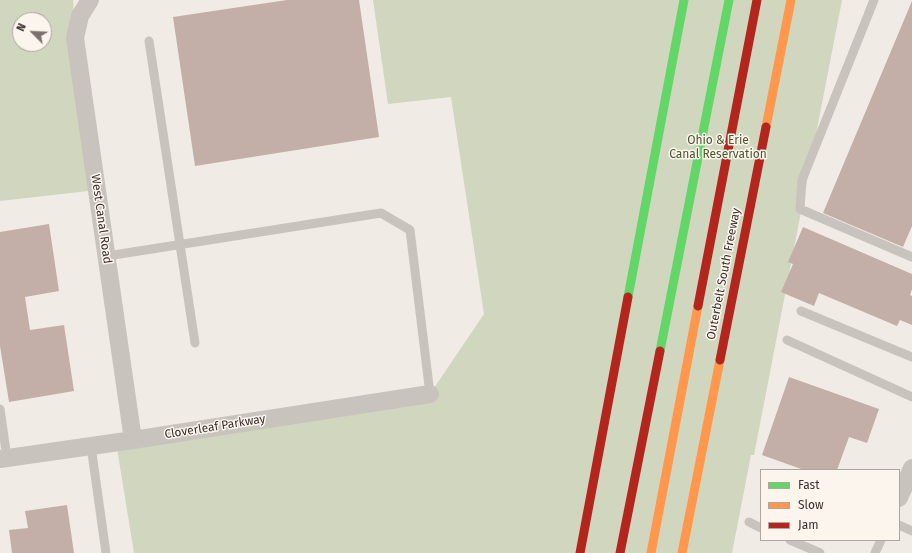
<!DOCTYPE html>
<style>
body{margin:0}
#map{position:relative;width:912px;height:553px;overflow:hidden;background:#f0ebe5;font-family:"Fira Sans",sans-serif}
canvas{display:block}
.legend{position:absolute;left:760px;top:469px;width:140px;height:72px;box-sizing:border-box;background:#fbf5ee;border:1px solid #aea6a0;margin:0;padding:5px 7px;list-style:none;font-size:12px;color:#3b302b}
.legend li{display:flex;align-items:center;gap:8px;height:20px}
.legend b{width:20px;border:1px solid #aea6a0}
.north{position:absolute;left:12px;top:12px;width:40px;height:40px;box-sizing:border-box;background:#fbf5ee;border:1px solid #aea6a0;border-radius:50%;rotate:294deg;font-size:11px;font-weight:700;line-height:16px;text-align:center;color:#3b302b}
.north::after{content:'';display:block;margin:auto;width:14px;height:18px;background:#7a716c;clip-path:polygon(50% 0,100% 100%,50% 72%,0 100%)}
</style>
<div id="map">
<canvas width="912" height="553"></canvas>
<ul class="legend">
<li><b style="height:5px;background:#63d668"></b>Fast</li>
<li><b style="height:5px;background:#ff974d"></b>Slow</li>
<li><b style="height:5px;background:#b3261e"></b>Jam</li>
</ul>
<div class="north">N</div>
</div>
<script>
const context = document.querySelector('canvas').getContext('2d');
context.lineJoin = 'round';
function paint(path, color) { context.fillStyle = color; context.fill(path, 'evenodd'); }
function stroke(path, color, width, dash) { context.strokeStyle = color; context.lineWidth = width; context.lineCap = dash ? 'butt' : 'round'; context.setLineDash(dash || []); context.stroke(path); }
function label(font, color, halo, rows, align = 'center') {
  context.font = font + ' "Fira Sans",sans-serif'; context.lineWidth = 3; context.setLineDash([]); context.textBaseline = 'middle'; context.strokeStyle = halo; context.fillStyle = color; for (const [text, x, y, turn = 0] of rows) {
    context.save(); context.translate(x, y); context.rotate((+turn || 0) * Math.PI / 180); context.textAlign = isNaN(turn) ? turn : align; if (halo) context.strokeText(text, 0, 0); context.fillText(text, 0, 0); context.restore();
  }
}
paint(new Path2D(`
 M 0,0 L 73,0 L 76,48 L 97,190 L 0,201 ZM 20,20 L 44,20 L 44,44 L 20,44 Z
 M 373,0 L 842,0 L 754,455 L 751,455 L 732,553 L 134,553 L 116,442 L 430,394 L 484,314 L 451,97 L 388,104 Z`), '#d1d6bf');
paint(new Path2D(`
 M 287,0 L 359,0 L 379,137 L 195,166 L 173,17 Z
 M 912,1 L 912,226 L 903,247 L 823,213 Z
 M 49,224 L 59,291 L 25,297 L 30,330 L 64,325 L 74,391 L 9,402 L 0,346 L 0,232 Z
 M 803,227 L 912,274 L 912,289 L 910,295 L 912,296 L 912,325 L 900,320 L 897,326 L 819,293 L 814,306 L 781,292 L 793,264 L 788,262 Z
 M 789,377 L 879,409 L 867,443 L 849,437 L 837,470 L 804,470 L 762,455 Z
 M 67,505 L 74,553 L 12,553 L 9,530 L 28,528 L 25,511 Z`), '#c3afa7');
stroke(new Path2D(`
 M 874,0 L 802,180 L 800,209 L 912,257
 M 149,41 L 195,343
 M 107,256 L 381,213 L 410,230 L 430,394
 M 801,311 L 912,357
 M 787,340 L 912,397
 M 0,409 L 7,458
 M 91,446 L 106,553
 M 749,522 L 761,528
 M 899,525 L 912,531
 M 790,540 L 820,553
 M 875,553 L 881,540`), '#c9c3be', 9);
stroke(new Path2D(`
 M 90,0 L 80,16 L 75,38 L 133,440
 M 0,459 L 133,440 L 430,394
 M 899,498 L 912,468`), '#c9c3be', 18);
stroke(new Path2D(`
 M 628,297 L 684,0
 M 660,351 L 729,0`), '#63d668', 9);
stroke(new Path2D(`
 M 766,127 L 791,0
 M 651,553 L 698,306
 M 682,553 L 720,360`), '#ff974d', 9);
stroke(new Path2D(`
 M 698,306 L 757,0
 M 720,360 L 766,127
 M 580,553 L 628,297
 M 620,553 L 660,351`), '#b3261e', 9);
label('12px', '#4a5a2e', '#fbf5ee', [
 ["Ohio & Erie",718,141],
 ["Canal Reservation",718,155]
]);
label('12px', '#3b302b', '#fbf5ee', [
 ["West Canal Road",101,219,82],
 ["Outerbelt South Freeway",724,274,-79],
 ["Cloverleaf Parkway",215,427,-9]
]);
</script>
